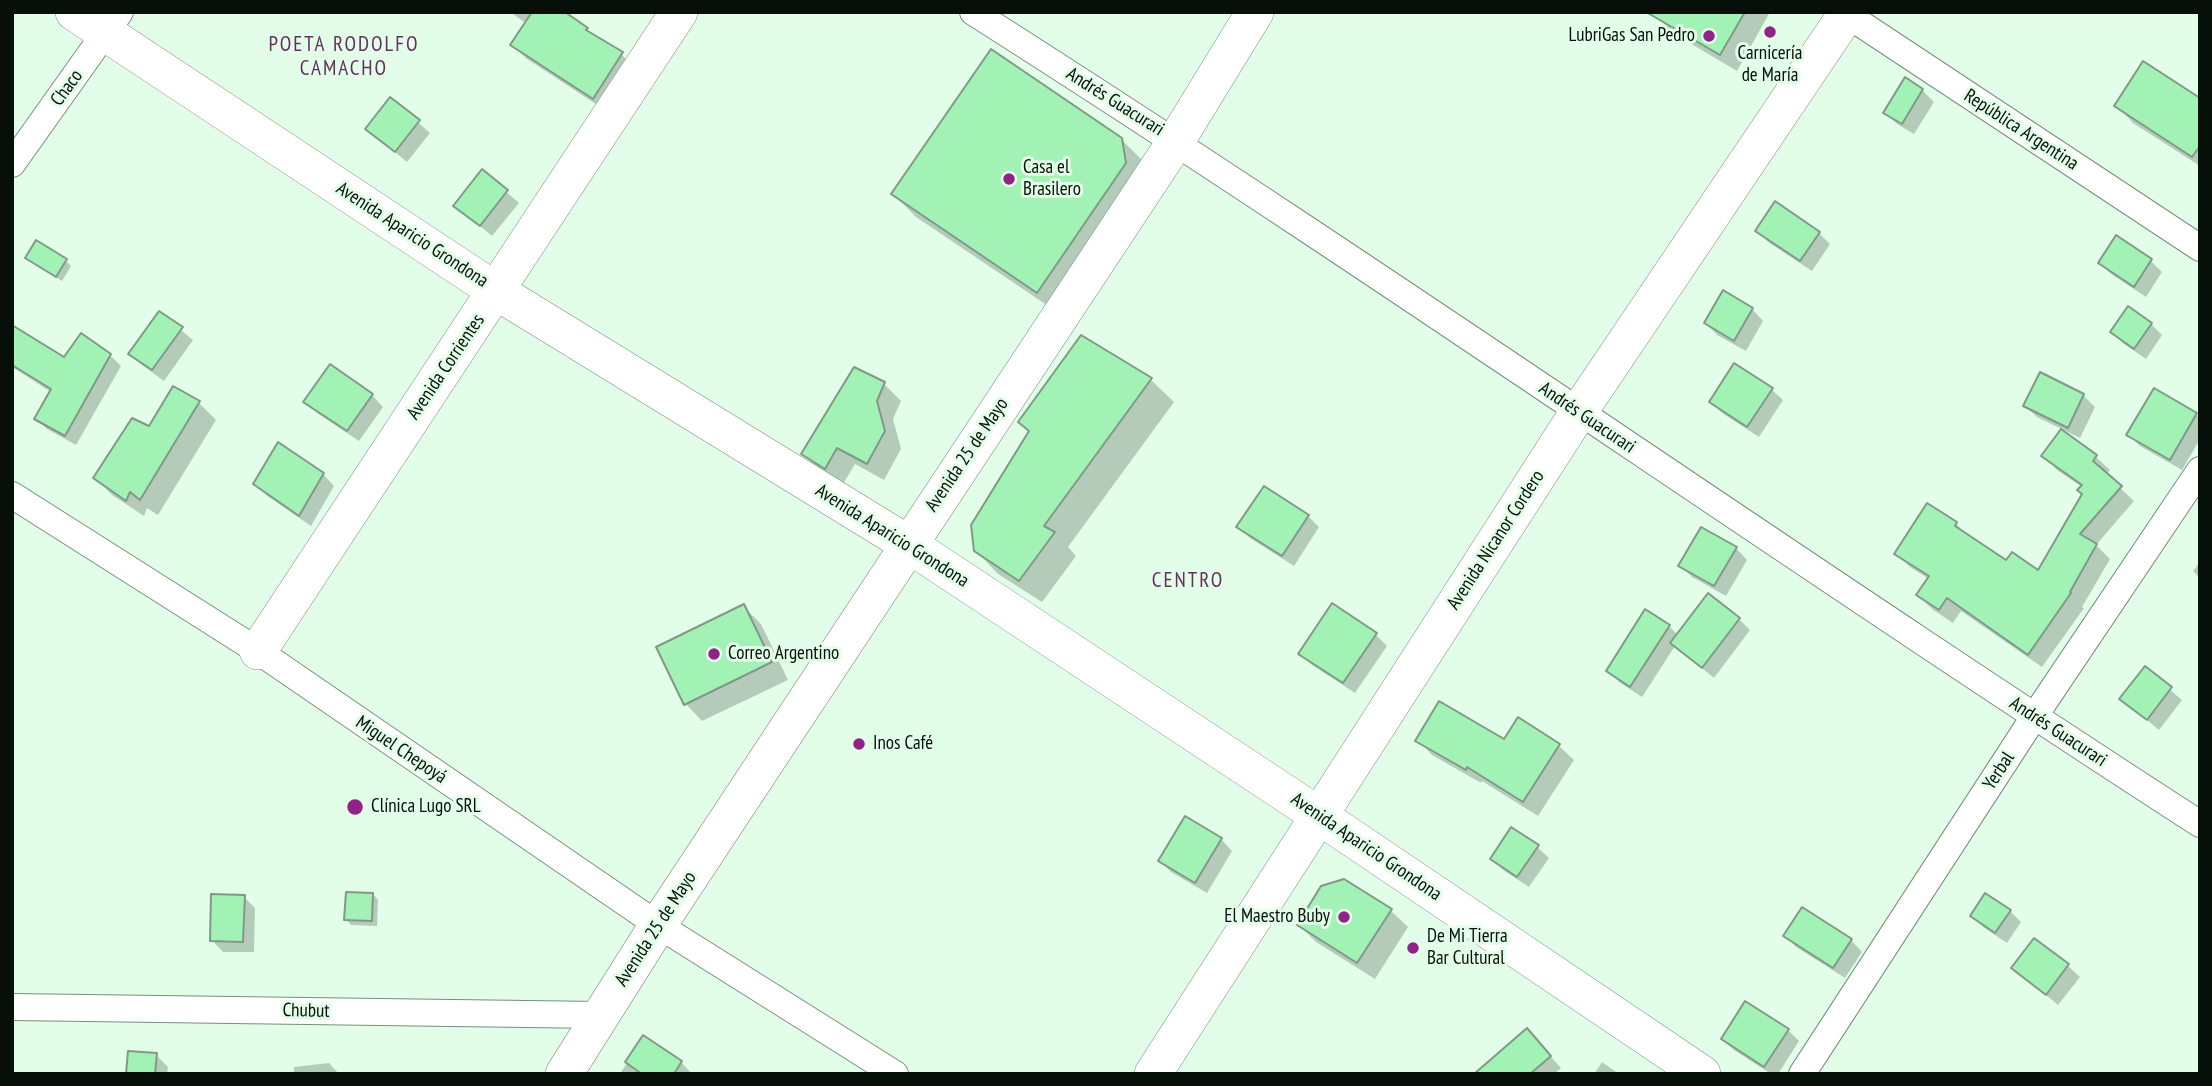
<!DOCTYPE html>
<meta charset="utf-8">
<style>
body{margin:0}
#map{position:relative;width:2212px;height:1086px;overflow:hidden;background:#e3fee8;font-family:"PT Sans Narrow",sans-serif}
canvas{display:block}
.frame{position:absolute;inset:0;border:14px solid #060f08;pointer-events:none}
</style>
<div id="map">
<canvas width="2212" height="1086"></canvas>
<div class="frame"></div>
</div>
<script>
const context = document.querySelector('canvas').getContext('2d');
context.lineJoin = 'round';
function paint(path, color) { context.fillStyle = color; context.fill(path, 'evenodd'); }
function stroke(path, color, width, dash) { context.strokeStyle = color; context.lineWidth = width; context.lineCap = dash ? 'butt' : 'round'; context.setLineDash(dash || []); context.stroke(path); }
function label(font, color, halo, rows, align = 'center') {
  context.font = font + ' "PT Sans Narrow",sans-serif'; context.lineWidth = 6; context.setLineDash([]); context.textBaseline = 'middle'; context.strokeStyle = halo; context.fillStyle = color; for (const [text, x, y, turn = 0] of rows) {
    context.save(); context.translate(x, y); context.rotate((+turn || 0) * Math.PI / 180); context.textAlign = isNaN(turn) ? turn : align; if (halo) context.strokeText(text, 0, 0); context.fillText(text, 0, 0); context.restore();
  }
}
paint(new Path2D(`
 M 510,12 L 561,12 L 621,54 L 635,68 L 608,112 L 527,59 L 513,45 L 527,24 Z
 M 1658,12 L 1770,12 L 1737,71 L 1673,33 L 1656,16 Z
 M 1905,80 L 1922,90 L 1934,102 L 1914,134 L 1897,124 L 1885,113 Z
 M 391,99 L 430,133 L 407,162 L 367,129 Z
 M 2200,100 L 2200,166 L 2133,123 L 2116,105 Z
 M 1121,139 L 1144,162 L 1060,314 L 916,217 L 893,194 Z
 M 483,172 L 519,203 L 492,236 L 456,206 Z
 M 1757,231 L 1819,233 L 1830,244 L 1812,271 L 1768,242 Z
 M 27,258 L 66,261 L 71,266 L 62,281 Z
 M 2151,261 L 2162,272 L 2146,297 L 2111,274 L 2100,263 Z
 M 1752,309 L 1763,321 L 1746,351 L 1717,335 L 1706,323 Z
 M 160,313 L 193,340 L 164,381 L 142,365 L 131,354 Z
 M 2151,324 L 2162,335 L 2146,359 L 2124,344 L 2112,332 Z
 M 12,335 L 64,359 L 110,355 L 121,366 L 76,445 L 47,429 L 36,418 L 51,392 L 12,367 Z
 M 1082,338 L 1151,380 L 1174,402 L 1068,547 L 1076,556 L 1042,602 L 998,574 L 975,550 L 1031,431 Z
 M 884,384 L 901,401 L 893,419 L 901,449 L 884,480 L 855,464 L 843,484 L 821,471 L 803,454 Z
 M 173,389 L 199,403 L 216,420 L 158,515 L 147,508 L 144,516 L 112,495 L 95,477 L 150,428 Z
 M 1771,389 L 1783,400 L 1759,437 L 1722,413 L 1711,402 Z
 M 372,395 L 383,407 L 359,441 L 317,413 L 306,402 Z
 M 2083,395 L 2095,407 L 2080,438 L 2037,417 L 2025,406 Z
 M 2196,414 L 2200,418 L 2200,439 L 2182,470 L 2140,446 L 2129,435 Z
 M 2061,432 L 2096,457 L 2110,470 L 2106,475 L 2134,501 L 2096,545 L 2110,559 L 2082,607 L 2084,608 L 2042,667 L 1961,611 L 1953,623 L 1932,609 L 1918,595 L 1929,579 L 1910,567 L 1896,553 L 1956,524 L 1970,537 L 2007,562 L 2039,573 L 2084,494 L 2082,487 L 2057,470 L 2044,456 Z
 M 323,474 L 334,486 L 311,526 L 266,495 L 255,483 Z
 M 1308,516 L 1319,527 L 1294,566 L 1250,538 L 1239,527 Z
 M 1736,548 L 1747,560 L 1726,596 L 1692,577 L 1681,566 Z
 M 2200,562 L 2200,578 L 2193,571 Z
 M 743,606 L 761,624 L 788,680 L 702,721 L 685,703 Z
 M 1739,619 L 1750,630 L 1714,678 L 1675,646 L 1642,697 L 1619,682 L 1608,671 L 1669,626 L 1678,635 Z
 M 1376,635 L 1387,646 L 1355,693 L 1312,665 L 1300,654 Z
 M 2145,669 L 2182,700 L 2159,730 L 2122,699 Z
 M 1518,719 L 1559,746 L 1574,760 L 1538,816 L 1482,781 L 1481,783 L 1432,755 L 1418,740 L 1504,741 Z
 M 1221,839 L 1232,851 L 1207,893 L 1171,872 L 1160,861 Z
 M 1537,847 L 1549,858 L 1529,887 L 1503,870 L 1492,859 Z
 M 373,894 L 378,900 L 377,926 L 351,925 L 346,919 Z
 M 244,897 L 255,908 L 254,952 L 223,952 L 212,940 Z
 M 1390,910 L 1408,927 L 1375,979 L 1316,942 L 1299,925 Z
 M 2010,911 L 2021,922 L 2007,943 L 1983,927 L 1972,916 Z
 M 1785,935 L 1851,940 L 1862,952 L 1845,978 L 1796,947 Z
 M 2034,941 L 2068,966 L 2080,977 L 2058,1005 L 2014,968 Z
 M 1788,1030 L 1799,1041 L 1778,1074 L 1771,1074 L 1734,1050 L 1723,1039 Z
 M 643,1037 L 681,1062 L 692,1074 L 620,1074 Z
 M 1538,1042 L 1561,1068 L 1554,1074 L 1492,1074 Z
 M 156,1055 L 168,1067 L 167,1074 L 128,1074 Z
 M 1602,1062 L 1619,1074 L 1594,1074 Z
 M 329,1063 L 339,1074 L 294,1074 L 294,1067 Z`), '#0003');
const building = new Path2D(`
 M 532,12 L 565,12 L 588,28 L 586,30 L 623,52 L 593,99 L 510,45 Z
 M 1646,12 L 1745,12 L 1720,55 Z
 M 991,49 L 1122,138 L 1126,163 L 1037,293 L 891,194 Z
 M 2143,61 L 2200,98 L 2200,146 L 2192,157 L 2114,106 Z
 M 1905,77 L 1923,89 L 1902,124 L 1883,113 Z
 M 390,97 L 420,120 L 395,152 L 365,129 Z
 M 482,169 L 508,190 L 480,226 L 453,206 Z
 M 1775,201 L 1820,232 L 1800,261 L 1755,231 Z
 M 2116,235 L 2152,259 L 2134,287 L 2098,263 Z
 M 36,240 L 67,259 L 56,277 L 25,258 Z
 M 1723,290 L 1753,308 L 1734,341 L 1704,323 Z
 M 2128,306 L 2152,323 L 2134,349 L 2110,332 Z
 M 159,311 L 183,327 L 152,370 L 128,354 Z
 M 12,325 L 64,357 L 81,333 L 111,354 L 65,436 L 34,419 L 51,389 L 12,365 Z
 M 1081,335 L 1152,378 L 1044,526 L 1055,532 L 1019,581 L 974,551 L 971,525 L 1029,431 L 1018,422 Z
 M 1734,363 L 1773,388 L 1747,427 L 1709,402 Z
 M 330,364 L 373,394 L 347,431 L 303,402 Z
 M 854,367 L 885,382 L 877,401 L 885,431 L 867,464 L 837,448 L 825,469 L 801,454 Z
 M 2040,372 L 2084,394 L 2068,428 L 2023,406 Z
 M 173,386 L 200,401 L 140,500 L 130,492 L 126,501 L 93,478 L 132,418 L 149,426 Z
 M 2154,388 L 2197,413 L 2170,460 L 2126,435 Z
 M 2061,429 L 2097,455 L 2093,461 L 2122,486 L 2080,534 L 2097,544 L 2070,592 L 2071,593 L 2028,655 L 1947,598 L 1939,610 L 1916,595 L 1929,576 L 1894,554 L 1927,503 L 1957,522 L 1955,526 L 2006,560 L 2012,552 L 2038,570 L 2082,494 L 2077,490 L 2082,485 L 2041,456 Z
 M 278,442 L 324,473 L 299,516 L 253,484 Z
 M 1264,486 L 1309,515 L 1282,556 L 1236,527 Z
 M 1701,527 L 1737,547 L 1714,586 L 1678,566 Z
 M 1708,593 L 1740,618 L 1702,668 L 1670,643 Z
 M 1332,603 L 1377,633 L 1343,683 L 1298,654 Z
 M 744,604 L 772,662 L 684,705 L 656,647 Z
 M 1645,609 L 1670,625 L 1630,687 L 1606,671 Z
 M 2145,666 L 2172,687 L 2147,720 L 2119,699 Z
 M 1439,701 L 1504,739 L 1518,717 L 1560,744 L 1523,802 L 1467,767 L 1466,770 L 1415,741 Z
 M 1185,816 L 1222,838 L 1195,883 L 1158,861 Z
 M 1511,827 L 1539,845 L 1517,877 L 1490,859 Z
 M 1344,879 L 1392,909 L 1357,963 L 1297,925 L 1321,886 Z
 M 346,892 L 373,893 L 372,921 L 344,920 Z
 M 1985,893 L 2011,910 L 1995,933 L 1970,916 Z
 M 211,894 L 245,895 L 243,942 L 210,941 Z
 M 1802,907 L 1852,939 L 1833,968 L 1783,936 Z
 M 2034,938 L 2069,964 L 2046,995 L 2011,968 Z
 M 1745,1001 L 1789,1029 L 1764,1067 L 1721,1039 Z
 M 1527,1028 L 1551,1056 L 1530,1074 L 1474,1074 Z
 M 643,1035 L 682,1061 L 674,1074 L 642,1074 L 625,1062 Z
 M 128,1051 L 157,1053 L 155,1074 L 126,1074 Z`);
paint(building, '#a2f2b6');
stroke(building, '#809986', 2);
const street = new Path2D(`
 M 973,12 C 1387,275 1788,558 2200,824
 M 1843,12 L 2200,248
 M 12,164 L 120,12
 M 12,495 L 258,651 L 658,925 L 895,1074
 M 12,1007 L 600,1015
 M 1802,1074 L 2034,717 L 2200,470`);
const secondary = new Path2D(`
 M 74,12 L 496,291 L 908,544 L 1318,815 L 1702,1074
 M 258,651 L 679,12
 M 564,1074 L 658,925 L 1176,141 L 1255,12
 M 1153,1074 L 1578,413 L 1848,12`);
stroke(street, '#778f7c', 28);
stroke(secondary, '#778f7c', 38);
stroke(street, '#fff', 26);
stroke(secondary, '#fff', 37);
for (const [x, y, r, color] of [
 [1770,32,7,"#8f2387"],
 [1709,36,7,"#8f2387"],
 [1009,179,7,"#8f2387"],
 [714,654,7,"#8f2387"],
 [859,744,7,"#8f2387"],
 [355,807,9,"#8f2387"],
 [1344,917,7,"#8f2387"],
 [1413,948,7,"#8f2387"]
]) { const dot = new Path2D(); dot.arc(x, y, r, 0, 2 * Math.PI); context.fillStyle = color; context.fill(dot); stroke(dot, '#e3fee8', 2.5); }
label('19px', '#060f08', '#e3fee8', [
 ["LubriGas San Pedro",1695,36,"right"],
 ["Carnicería",1770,54,"center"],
 ["de María",1770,76,"center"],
 ["Casa el",1023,168],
 ["Brasilero",1023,190],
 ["Correo Argentino",728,654],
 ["Inos Café",873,744],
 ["Clínica Lugo SRL",371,807],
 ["El Maestro Buby",1330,917,"right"],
 ["De Mi Tierra",1427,937],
 ["Bar Cultural",1427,959]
], 'left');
label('19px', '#060f08', '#e3fee8', [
 ["Chaco",67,88,-54],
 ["Andrés Guacurari",1115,102,32],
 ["República Argentina",2021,130,33],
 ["Avenida Aparicio Grondona",412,235,33],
 ["Avenida Corrientes",446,367,-56],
 ["Andrés Guacurari",1587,418,34],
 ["Avenida 25 de Mayo",967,455,-56],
 ["Avenida Aparicio Grondona",892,536,32],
 ["Avenida Nicanor Cordero",1496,540,-57],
 ["Andrés Guacurari",2058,732,33],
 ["Miguel Chepoyá",401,750,34],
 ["Yerbal",1999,771,-57],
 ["Avenida Aparicio Grondona",1366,847,34],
 ["Avenida 25 de Mayo",656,929,-57],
 ["Chubut",306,1011,1]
]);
context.letterSpacing = '2px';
label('21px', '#64305f', '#e3fee8', [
 ["POETA RODOLFO",344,45],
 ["CAMACHO",344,69],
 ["CENTRO",1188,581]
]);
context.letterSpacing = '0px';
</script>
